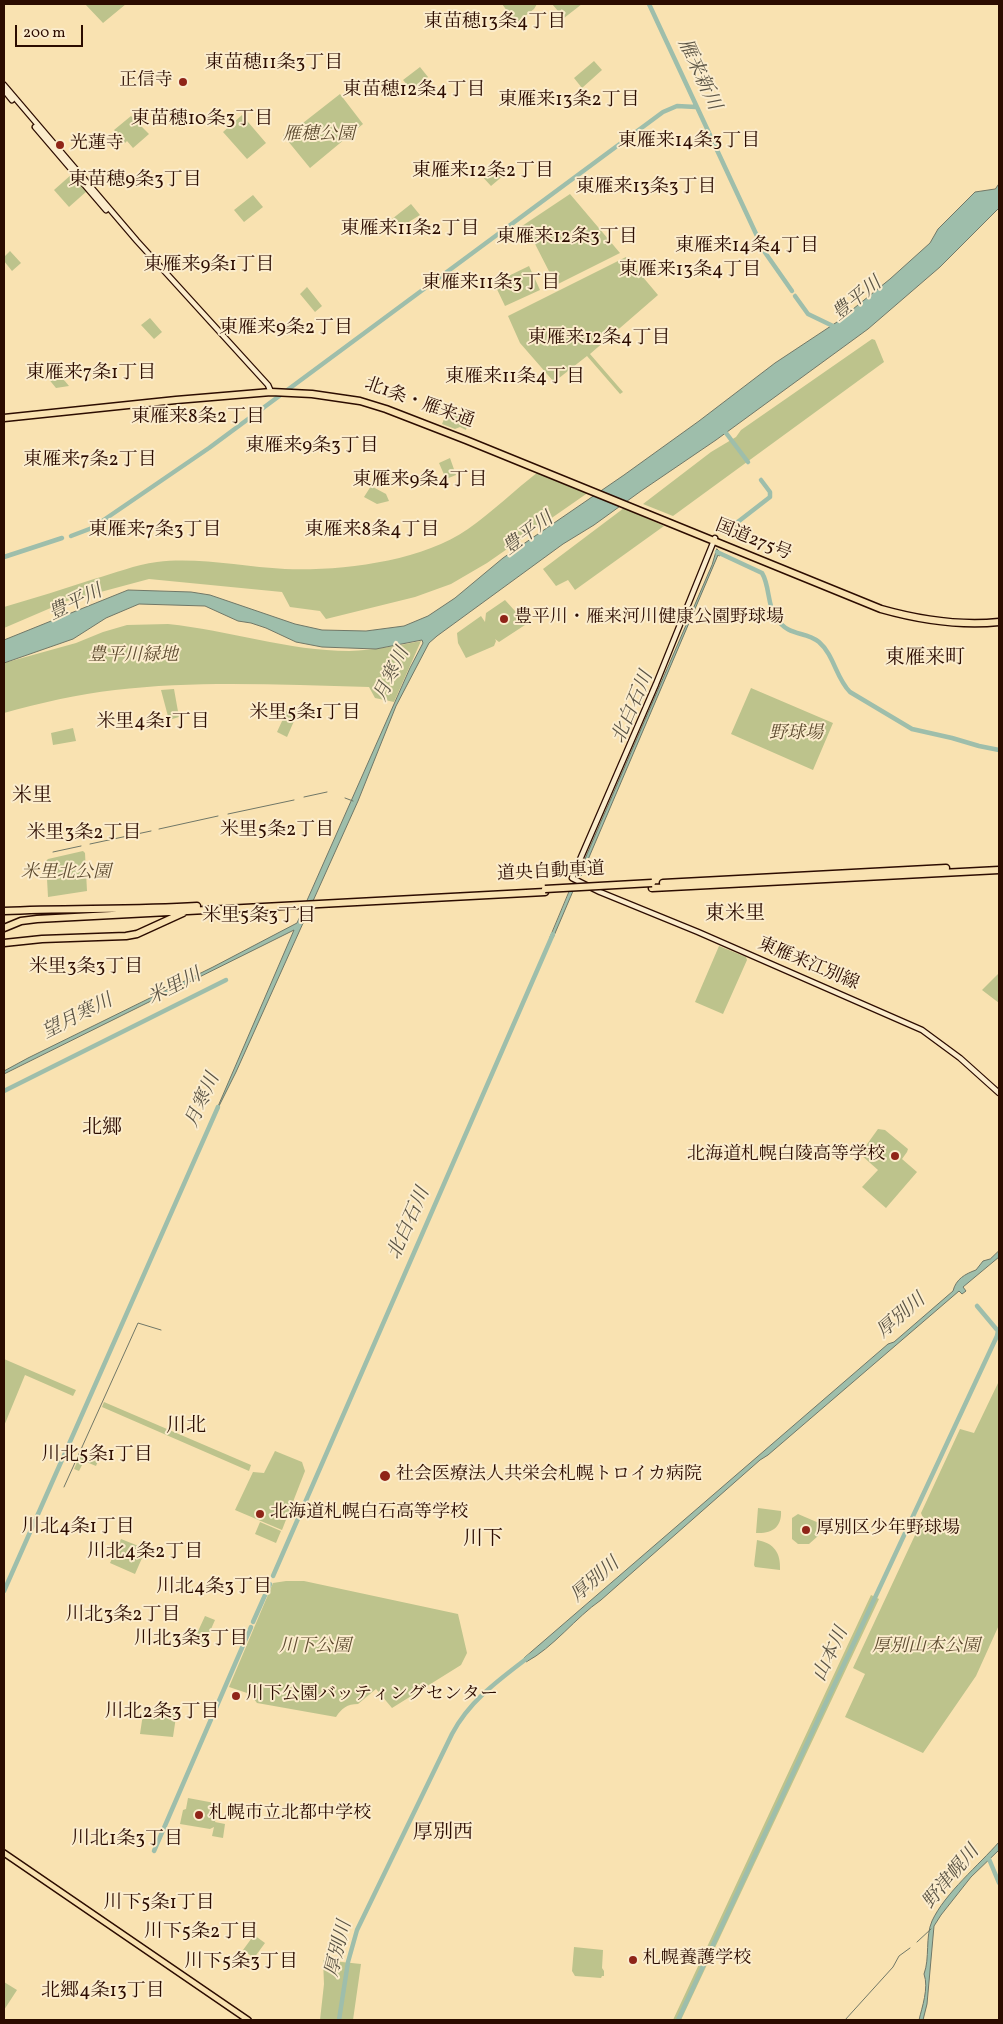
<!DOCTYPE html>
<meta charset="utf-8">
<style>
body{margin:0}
#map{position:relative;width:1003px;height:2024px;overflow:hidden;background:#f9e2b1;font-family:Vollkorn,serif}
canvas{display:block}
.frame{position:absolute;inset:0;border:5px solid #2c0c00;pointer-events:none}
.scale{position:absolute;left:15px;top:25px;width:68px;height:22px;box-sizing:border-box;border:2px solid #2c0c00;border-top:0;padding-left:6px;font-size:15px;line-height:18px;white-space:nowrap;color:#2c0c00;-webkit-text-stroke:4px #fbeccc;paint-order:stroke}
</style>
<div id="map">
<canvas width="1003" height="2024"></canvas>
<div class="frame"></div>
<div class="scale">200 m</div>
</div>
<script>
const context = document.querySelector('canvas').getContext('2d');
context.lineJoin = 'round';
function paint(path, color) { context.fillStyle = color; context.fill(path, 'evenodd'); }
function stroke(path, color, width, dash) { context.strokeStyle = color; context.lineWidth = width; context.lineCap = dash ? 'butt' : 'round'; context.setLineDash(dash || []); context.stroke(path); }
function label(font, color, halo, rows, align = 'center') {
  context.font = font + ' Vollkorn,"Noto Serif JP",serif'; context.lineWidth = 4; context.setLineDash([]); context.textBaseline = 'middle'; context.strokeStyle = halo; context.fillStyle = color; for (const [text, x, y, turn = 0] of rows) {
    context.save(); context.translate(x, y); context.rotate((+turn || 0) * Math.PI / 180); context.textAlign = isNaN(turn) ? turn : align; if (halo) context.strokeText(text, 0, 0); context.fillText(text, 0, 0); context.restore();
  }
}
paint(new Path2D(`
 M 85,4 L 126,4 L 103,23 Z
 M 502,4 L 537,4 L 534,9 L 516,23 Z
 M 552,4 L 582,4 L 564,18 Z
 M 594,61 L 602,70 L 582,88 L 574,78 Z
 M 420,67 L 428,77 L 412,90 L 403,80 Z
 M 340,94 L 363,124 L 310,168 L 283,135 L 294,130 Z
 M 242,115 L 266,143 L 247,159 L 223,132 Z
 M 131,116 L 149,134 L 133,148 L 127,141 L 125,143 L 114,130 Z
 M 493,163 L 504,175 L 491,186 L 480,174 Z
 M 72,174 L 87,191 L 69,207 L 54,190 Z
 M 570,194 L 620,253 L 556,285 L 533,240 L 522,226 Z
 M 253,195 L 263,207 L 244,222 L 234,210 Z
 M 411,204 L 420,215 L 399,228 L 392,219 Z
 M 10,251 L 21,263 L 12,271 L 4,261 L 4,257 Z
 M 626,257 L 658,295 L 590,354 L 623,392 L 620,394 L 587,356 L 554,382 L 520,343 L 508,316 Z
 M 529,266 L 540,290 L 505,306 L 494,283 Z
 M 307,287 L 322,306 L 315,312 L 300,294 Z
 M 150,318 L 162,332 L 154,339 L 141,325 Z
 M 872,339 L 875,340 L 884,362 L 673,516 L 643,504 L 711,452 L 736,437 L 741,430 Z
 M 55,369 L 69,386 L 56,388 L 47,377 Z
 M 448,410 L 458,414 L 467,425 L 466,430 L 460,427 L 455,429 L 442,424 Z
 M 450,458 L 456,475 L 446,479 L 439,463 Z
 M 538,472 L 589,492 L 487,563 L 451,584 L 415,597 L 326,619 L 320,611 L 290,607 L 282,592 L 149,579 L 67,601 L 4,628 L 4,607 C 34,598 64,589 94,579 C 115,573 135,565 157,562 C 199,557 243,567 285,569 C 342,571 420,562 468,529 C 492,512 515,490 538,472 Z
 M 371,486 L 386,494 L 389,501 L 377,504 L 364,497 Z
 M 624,508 L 664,526 L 575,590 L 568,580 L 556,586 L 543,569 Z
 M 505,600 L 525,622 L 525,625 L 499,642 L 495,639 L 496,641 L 494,646 L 466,658 L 458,643 L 457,633 L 481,616 L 485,622 L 486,613 Z
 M 168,624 C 228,630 289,651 349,651 C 374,650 397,646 421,641 L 394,702 L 375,698 L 369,687 C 284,685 199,680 115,690 C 78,694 40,703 4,713 L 4,663 L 76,643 L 103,632 L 127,625 Z
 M 751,688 L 833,723 L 813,770 L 731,734 Z
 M 174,689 L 179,717 L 169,720 L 161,690 Z
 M 288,708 L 298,712 L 287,737 L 277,732 Z
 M 73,728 L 76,741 L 53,745 L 51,733 Z
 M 83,851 L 85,853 L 87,891 L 48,897 L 46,861 L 48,859 Z
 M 719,946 L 746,957 L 747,960 L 723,1014 L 695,1002 Z
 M 999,973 L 999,1003 L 982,990 Z
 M 878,1129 L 885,1130 L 908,1149 L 907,1152 L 902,1159 L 917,1172 L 886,1208 L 862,1187 L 878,1170 L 860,1154 Z
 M 4,1359 L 76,1390 L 73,1396 L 25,1375 L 4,1426 Z
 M 999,1381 L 999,1625 L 976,1676 L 923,1753 L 845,1717 L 865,1674 L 853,1668 L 923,1518 L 921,1513 L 960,1429 L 974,1433 Z
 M 104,1402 L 251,1465 L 249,1471 L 102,1407 Z
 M 275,1451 L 302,1462 L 305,1471 L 282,1530 L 235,1510 L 253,1472 L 264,1473 Z
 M 81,1453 L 98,1461 L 96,1466 L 84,1461 L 79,1471 L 74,1469 Z
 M 758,1508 L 781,1511 C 782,1527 772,1534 756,1533 Z
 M 798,1514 L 819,1523 L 818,1536 L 809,1544 L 798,1544 L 792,1539 L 792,1518 Z
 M 260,1522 L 281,1531 L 276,1543 L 255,1534 Z
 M 121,1539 L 146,1549 L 135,1574 L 110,1563 Z
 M 757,1540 C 774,1543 781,1553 780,1570 L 755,1567 L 754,1565 Z
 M 286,1581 L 304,1581 L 458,1614 L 467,1653 L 461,1665 L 392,1708 L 376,1689 L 358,1704 C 347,1704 342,1708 336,1717 L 257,1703 L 250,1694 L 229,1687 L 273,1583 Z
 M 871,1595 L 879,1599 L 681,2020 L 673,2020 Z
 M 205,1616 L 215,1620 L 204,1645 L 194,1640 Z
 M 144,1707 L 177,1710 L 173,1737 L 140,1734 Z
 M 188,1798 L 220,1804 L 215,1822 L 225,1824 L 223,1838 L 212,1836 L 214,1827 L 210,1829 L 180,1824 L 183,1810 L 186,1809 Z
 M 254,1935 L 265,1943 L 254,1958 L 243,1950 Z
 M 574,1947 L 603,1950 L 602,1968 L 604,1971 L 604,1976 L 602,1976 L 601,1978 L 575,1976 L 572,1971 Z
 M 323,1960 L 361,1964 L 353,2020 L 320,2020 L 324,1984 Z
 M 4,1982 L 17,1990 L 4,2010 Z`), '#bdc38c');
const water = new Path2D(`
 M 999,184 L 999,208 L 940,267 L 868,329 L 716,440 L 641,491 L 594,525 L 563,544 L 437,636 L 429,643 L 396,706 L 358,801 L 236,1072 L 213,1118 L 294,930 L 4,1074 L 4,1071 L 28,1058 L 213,967 L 297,923 L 410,668 L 423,643 L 422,640 L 376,649 L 322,647 L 296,642 L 266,628 L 251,623 L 238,621 L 205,606 L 139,604 L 106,618 L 73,639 L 4,663 L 4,640 L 128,590 L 191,592 L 210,595 L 295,624 L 322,630 L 366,631 L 404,626 L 428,616 L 455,598 L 503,558 L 624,475 L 699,421 L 775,363 L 837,322 L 890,279 L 930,243 L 938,229 L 975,192 L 995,189 Z
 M 717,549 L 721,553 L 720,556 L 718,555 L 581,876 L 578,875 L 712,565 Z
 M 573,883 L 576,884 L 553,938 L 550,938 Z
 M 999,1251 L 999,1257 L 963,1287 L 966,1291 L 962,1294 L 959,1291 L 768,1455 L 760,1460 L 601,1600 C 576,1617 553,1648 526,1662 L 524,1658 L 888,1344 L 894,1342 L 953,1291 C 956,1279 965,1274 976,1270 L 983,1261 L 990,1259 Z
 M 999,1842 L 999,1850 L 971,1877 L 941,1915 L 934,1926 L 927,2004 L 923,2020 L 919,2020 C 922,2007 929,1988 924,1974 C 930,1958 925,1937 932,1921 C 945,1893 979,1865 999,1842 Z`);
paint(water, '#9ebeab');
stroke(water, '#707767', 1);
stroke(new Path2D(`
 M 304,797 L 327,792
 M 345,798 L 353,801
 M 228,814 L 294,800
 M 159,829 L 218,816
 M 90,844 L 151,831
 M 53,852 L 81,846
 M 998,1331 L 999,1330
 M 64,1487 L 138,1323 L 161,1330
 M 917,1942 L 931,1929
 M 845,2020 L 893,1967 L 899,1956 L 910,1948`), '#707767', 1);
stroke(new Path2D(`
 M 649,4 L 764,251 L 792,291
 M 795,296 L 808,314 L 835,327
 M 723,429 L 748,462
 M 730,528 L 770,497 L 770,492 L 761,480
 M 71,536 L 92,528 L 209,448 L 663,112 L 677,106 L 696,107
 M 717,552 L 762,573 C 770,586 767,605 776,618 C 790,638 804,630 819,642 C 834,655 836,678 850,692 L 912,729 L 952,738 L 979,746 L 999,750
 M 4,557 L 62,538
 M 4,1091 L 226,980
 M 273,1576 L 553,934
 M 4,1591 L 218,1107
 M 253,1622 L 270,1584
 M 154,1851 L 251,1627
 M 989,1859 L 999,1883
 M 339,2020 L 348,1962 L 357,1930 L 452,1734 C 470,1700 500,1679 530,1656
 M 678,2020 L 997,1336 L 998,1331 L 977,1306`), '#9ebeab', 4.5);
const secondary = new Path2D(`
 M 4,85 L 137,241 L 268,385 L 271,392
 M 4,90 L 12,100
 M 35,127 L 106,210
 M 715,538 L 656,684 L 572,878 L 600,892 L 698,932 L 922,1030 L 960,1058 L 999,1093`);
const primary = new Path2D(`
 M 4,1853 L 248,2020`);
const highway = new Path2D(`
 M 4,418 L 176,400 L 271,392 L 312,394 L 360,401 L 386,409 L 466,440 L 881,609 C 920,620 959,626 999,622
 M 663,883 L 946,868
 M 652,888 L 999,870
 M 4,911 C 68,908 133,910 197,906
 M 4,928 L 21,921 L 37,919 L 545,892
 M 4,943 L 42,939 L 126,936 L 137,934 L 183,913`);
stroke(secondary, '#2c0c00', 7);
stroke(primary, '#2c0c00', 8);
stroke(highway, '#2c0c00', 9);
stroke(secondary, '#fbeccc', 4.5);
stroke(primary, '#f9e2b1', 5);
stroke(highway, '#f9e2b1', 6);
const highwayBridge = new Path2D(`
 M 545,889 L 652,883`);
stroke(highwayBridge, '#2c0c00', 9, []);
stroke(highwayBridge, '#f9e2b1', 6);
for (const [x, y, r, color] of [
 [183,82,5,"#8f2418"],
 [60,145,5,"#8f2418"],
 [504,619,5,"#8f2418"],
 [895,1156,5,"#8f2418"],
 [385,1476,6,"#8f2418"],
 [260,1514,5,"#8f2418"],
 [806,1530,5,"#8f2418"],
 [236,1696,5,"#8f2418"],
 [199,1815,5,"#8f2418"],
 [633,1960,5,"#8f2418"]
]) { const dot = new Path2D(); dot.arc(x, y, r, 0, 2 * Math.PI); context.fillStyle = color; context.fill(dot); stroke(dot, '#fbeccc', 2); }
label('18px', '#2c0c00', '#fbeccc', [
 ["正信寺",173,82,"right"],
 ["光蓮寺",70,145],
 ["豊平川・雁来河川健康公園野球場",514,619],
 ["北海道札幌白陵高等学校",885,1156,"right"],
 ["社会医療法人共栄会札幌トロイカ病院",396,1476],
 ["北海道札幌白石高等学校",270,1514],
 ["厚別区少年野球場",816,1530],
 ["川下公園バッティングセンター",246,1696],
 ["札幌市立北都中学校",209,1815],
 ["札幌養護学校",643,1960]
], 'left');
label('italic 18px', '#5f4c31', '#fbeccc', [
 ["雁穂公園",319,136],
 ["豊平川緑地",133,657],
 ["野球場",796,735],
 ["米里北公園",66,874],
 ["川下公園",315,1648],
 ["厚別山本公園",926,1648]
]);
label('18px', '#2c0c00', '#fbeccc', [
 ["北1条・雁来通",419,404,20],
 ["国道275号",753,541,22],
 ["道央自動車道",551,873,-3],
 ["東雁来江別線",808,965,23]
]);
label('19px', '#2c0c00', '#fbeccc', [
 ["東苗穂13条4丁目",495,24],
 ["東苗穂11条3丁目",274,65],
 ["東苗穂12条4丁目",414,92],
 ["東雁来13条2丁目",569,102],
 ["東苗穂10条3丁目",202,121],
 ["東雁来14条3丁目",689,143],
 ["東雁来12条2丁目",483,173],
 ["東苗穂9条3丁目",135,182],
 ["東雁来13条3丁目",646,189],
 ["東雁来11条2丁目",410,231],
 ["東雁来12条3丁目",567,239],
 ["東雁来14条4丁目",747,248],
 ["東雁来9条1丁目",209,267],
 ["東雁来13条4丁目",690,272],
 ["東雁来11条3丁目",491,285],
 ["東雁来9条2丁目",286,330],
 ["東雁来12条4丁目",599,340],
 ["東雁来7条1丁目",91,375],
 ["東雁来11条4丁目",515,379],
 ["東雁来8条2丁目",198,419],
 ["東雁来9条3丁目",312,448],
 ["東雁来7条2丁目",90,462],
 ["東雁来9条4丁目",420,482],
 ["東雁来7条3丁目",155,532],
 ["東雁来8条4丁目",372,532],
 ["米里5条1丁目",305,715],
 ["米里4条1丁目",153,724],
 ["米里5条2丁目",277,832],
 ["米里3条2丁目",84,835],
 ["米里5条3丁目",259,918],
 ["米里3条3丁目",86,969],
 ["川北5条1丁目",97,1457],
 ["川北4条1丁目",78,1529],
 ["川北4条2丁目",145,1554],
 ["川北4条3丁目",214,1589],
 ["川北3条2丁目",123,1617],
 ["川北3条3丁目",191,1641],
 ["川北2条3丁目",162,1714],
 ["川北1条3丁目",127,1841],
 ["川下5条1丁目",159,1905],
 ["川下5条2丁目",201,1934],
 ["川下5条3丁目",241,1964],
 ["北郷4条13丁目",103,1993]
]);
label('italic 19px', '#5a5344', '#fbeccc', [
 ["雁来新川",698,75,65],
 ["豊平川",858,300,-39],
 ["豊平川",529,535,-37],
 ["豊平川",76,604,-26],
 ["月寒川",393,675,-64],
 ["北白石川",634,708,-67],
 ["米里川",175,988,-27],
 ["望月寒川",78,1018,-27],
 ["月寒川",204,1101,-66],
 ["北白石川",410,1224,-66],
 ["厚別川",902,1317,-41],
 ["厚別川",596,1581,-41],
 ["山本川",832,1655,-65],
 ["野津幌川",952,1878,-50],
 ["厚別川",340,1949,-76]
]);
label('20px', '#2c0c00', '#fbeccc', [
 ["東雁来町",925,659],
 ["米里",32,797],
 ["東米里",735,915],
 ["北郷",102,1129],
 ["川北",186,1427],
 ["川下",483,1540],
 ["厚別西",443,1834]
]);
</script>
